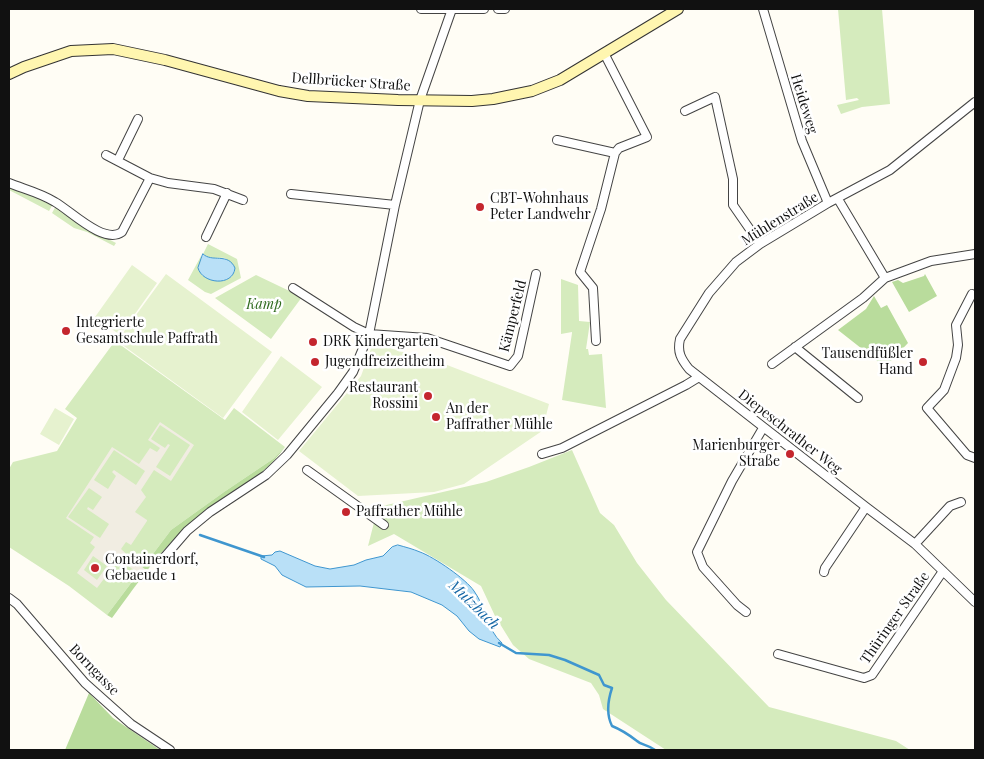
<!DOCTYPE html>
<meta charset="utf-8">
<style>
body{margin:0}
#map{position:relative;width:984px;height:759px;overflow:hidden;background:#fffdf5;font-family:"Playfair Display",serif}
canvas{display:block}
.frame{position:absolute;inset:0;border:10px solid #111;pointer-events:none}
</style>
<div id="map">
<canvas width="984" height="759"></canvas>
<div class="frame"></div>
</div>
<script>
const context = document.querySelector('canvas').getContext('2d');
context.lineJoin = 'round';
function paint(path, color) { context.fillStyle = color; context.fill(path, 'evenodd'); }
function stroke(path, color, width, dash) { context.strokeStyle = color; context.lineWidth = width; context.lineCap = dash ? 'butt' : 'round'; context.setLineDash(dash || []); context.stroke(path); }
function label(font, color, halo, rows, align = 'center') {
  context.font = font + ' "Playfair Display",serif'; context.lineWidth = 5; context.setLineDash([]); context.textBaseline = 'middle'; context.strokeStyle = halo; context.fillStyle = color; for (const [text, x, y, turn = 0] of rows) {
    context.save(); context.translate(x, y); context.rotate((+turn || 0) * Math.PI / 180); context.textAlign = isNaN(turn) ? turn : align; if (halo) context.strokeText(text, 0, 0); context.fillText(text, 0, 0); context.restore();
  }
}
paint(new Path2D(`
 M 838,9 L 882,9 L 890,104 L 862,107 L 841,114 L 837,105 L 859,100 L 857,98 L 846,100 Z
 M 9,185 L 53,204 L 49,211 L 9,190 Z
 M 56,206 L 85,227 L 116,243 L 114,246 L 87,232 L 74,228 L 52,213 Z
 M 208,244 L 237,259 L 241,278 L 211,294 L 205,292 L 188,280 L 201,256 L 201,274 C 211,283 233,285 235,268 L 225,258 C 217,257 209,260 203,254 Z
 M 256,275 L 302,297 L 271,339 L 215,298 Z
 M 561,279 L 578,285 L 579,321 L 590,322 L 586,349 L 588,349 L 589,355 L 602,354 L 606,408 L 562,400 L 572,333 L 572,332 L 561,334 Z
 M 115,341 L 225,420 L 234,408 L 285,447 L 273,459 L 224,492 L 171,530 L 107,615 L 69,586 L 9,547 L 9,469 L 13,462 L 57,451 L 77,418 L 65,409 Z
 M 572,450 L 600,513 L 614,525 L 637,563 L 666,600 L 769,707 L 896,741 L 910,750 L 666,750 L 603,709 L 599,695 L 591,683 L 529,659 L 513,645 L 495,616 L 481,586 L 394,534 L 368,546 L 378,507 L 486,482 L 529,467 Z`), '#d5ebbd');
paint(new Path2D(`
 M 925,274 L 937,296 L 909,312 L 892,282 L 898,280 L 903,283 L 924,276 Z
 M 874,296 L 881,308 L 887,305 L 908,343 L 885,367 L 838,330 L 866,309 Z
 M 285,447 C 258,484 218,501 185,529 C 157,553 134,589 112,618 L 107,615 L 171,530 L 224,492 L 273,459 Z
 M 89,693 L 113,718 L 160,750 L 65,750 Z`), '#b9dc9c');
paint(new Path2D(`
 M 132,265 L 157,283 L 120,335 L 95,317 Z
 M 166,274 L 272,352 L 223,418 L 117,341 Z
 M 373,343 L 447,365 L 549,404 L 542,431 L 464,484 L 434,492 L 358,496 L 299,451 L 361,376 Z
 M 281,356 L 322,387 L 278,440 L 242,412 Z
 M 55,408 L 74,419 L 59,445 L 40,434 Z`), '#e6f2cf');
paint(new Path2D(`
 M 160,422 L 194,445 L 171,481 L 154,470 L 141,490 L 146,497 L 135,512 L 147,520 L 147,521 L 131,545 L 126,542 L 121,549 L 136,563 L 145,569 L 149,569 L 143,577 L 119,559 L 97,588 L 77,573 L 95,547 L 90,543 L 94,537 L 66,518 L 112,447 L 139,464 L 150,448 L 157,452 L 160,448 L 148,440 ZM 160,425 L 190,445 L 170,476 L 156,467 L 170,445 L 168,444 L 165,448 L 151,439 ZM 114,450 L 145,471 L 136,485 L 114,470 L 112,472 L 116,476 L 108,489 L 94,480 ZM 89,488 L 102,497 L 93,510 L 88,507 L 87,509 L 109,524 L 100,538 L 68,517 ZM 93,556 L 107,566 L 97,580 L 84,570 Z`), '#f1ede2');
const water = new Path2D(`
 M 203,254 C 212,263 228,252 235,268 C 233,287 202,284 198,268 Z
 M 398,545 C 405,547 413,549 420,552 C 434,557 466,579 474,591 C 486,607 486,629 502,643 L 500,647 L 479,639 L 469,631 L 457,616 L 442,605 L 411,592 L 360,586 L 306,587 L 282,575 L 275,566 L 261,559 L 261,556 L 272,555 L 275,552 L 280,551 L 315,566 L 330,569 L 354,565 L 366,560 L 383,556 L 392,547 Z`);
paint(water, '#b9e0f7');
stroke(water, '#3f96cf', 1);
stroke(new Path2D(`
 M 200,535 L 264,557
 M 499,643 L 516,653 L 549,655 L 565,660 L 599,675 L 604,685 L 612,688 C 608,700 606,714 612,726 C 622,730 628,734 637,741 C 641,745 647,744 655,750`), '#3f96cf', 2.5);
const street = new Path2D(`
 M 421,9 L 484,9
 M 498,9 L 505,9
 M 763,9 L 802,141 L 828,203
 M 975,102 L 890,170 L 828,203 L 760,244 L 736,262 L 709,293 L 680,339 C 677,352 681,359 689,369 L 866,507 L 915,544 L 975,602
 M 685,111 L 715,97 L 733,179 L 733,205 L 760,244
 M 557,140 L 615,153
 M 118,160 L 138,119
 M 150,178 L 168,183 L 214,189 L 243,200
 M 9,183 C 24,189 41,193 55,202 C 71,211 104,245 122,232 L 150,178 L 106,155
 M 291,194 L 395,205
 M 838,199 L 885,278
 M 206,237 L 227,193
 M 293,288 L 354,327 L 369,334 L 427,338 L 510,366 L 518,356 L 536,274
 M 972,294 L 956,325 L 958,345 L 956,358 L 944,390 L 927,408 L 967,455 L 975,458
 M 596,341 L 593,288 L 580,272 L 601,209 L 615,153 L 619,148 L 647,137 L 604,53
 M 795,347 L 858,398
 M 772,364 L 863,298 L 885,278 L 931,261 L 975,254
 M 542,454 L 562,448 L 686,385 L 699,377
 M 307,470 L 384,525
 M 915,544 L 950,506 L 961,502
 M 161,561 L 187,531 L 210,512 L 266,475 L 287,455 L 338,393 L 353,372 L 369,334 L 395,205 L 420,100 L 452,9
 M 824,572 L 825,568 L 866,507
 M 9,598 L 17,604 L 85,683 L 131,724 L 170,750
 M 746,612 L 737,605 L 703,567 L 697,552 L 732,481 L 763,428
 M 778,654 L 864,678 L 872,675 L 943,571`);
const secondary = new Path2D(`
 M 9,74 L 24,67 L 71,51 L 113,49 L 165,60 L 279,91 L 308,96 L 398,100 L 472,101 L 493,99 L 532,91 L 560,80 L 678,9`);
stroke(street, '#444', 10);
stroke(secondary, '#333', 12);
stroke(street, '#fff', 8);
stroke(secondary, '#fff6b0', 10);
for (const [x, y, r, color] of [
 [480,207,5,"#c4262e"],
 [66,331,5,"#c4262e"],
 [313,342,5,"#c4262e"],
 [315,362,5,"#c4262e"],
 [923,362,5,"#c4262e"],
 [428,396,5,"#c4262e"],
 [436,417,5,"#c4262e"],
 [790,454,5,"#c4262e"],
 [346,512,5,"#c4262e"],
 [95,568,5,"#c4262e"]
]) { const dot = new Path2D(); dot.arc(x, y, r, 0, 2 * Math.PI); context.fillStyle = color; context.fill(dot); stroke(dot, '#fff', 2); }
label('14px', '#111', '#fff', [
 ["Dellbrücker Straße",351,82,4],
 ["Heideweg",804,104,73],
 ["Mühlenstraße",780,219,-32],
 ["Kämperfeld",513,316,-76],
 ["Diepeschrather Weg",790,432,38],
 ["Thüringer Straße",895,618,-55],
 ["Borngasse",94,670,46]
]);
label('14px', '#111', '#fff', [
 ["CBT-Wohnhaus",490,199],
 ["Peter Landwehr",490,215],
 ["Integrierte",76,323],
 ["Gesamtschule Paffrath",76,339],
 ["DRK Kindergarten",323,342],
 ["Tausendfüßler",913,354,"right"],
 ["Hand",913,370,"right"],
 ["Jugendfreizeitheim",325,362],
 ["Restaurant",418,388,"right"],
 ["Rossini",418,404,"right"],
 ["An der",446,409],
 ["Paffrather Mühle",446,425],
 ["Marienburger",780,446,"right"],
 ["Straße",780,462,"right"],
 ["Paffrather Mühle",356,512],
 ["Containerdorf,",105,560],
 ["Gebaeude 1",105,576]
], 'left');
label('italic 14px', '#2f6b1f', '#fff', [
 ["Kamp",264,305]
]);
label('italic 15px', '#1768a6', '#fff', [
 ["Mutzbach",474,605,44]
]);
</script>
